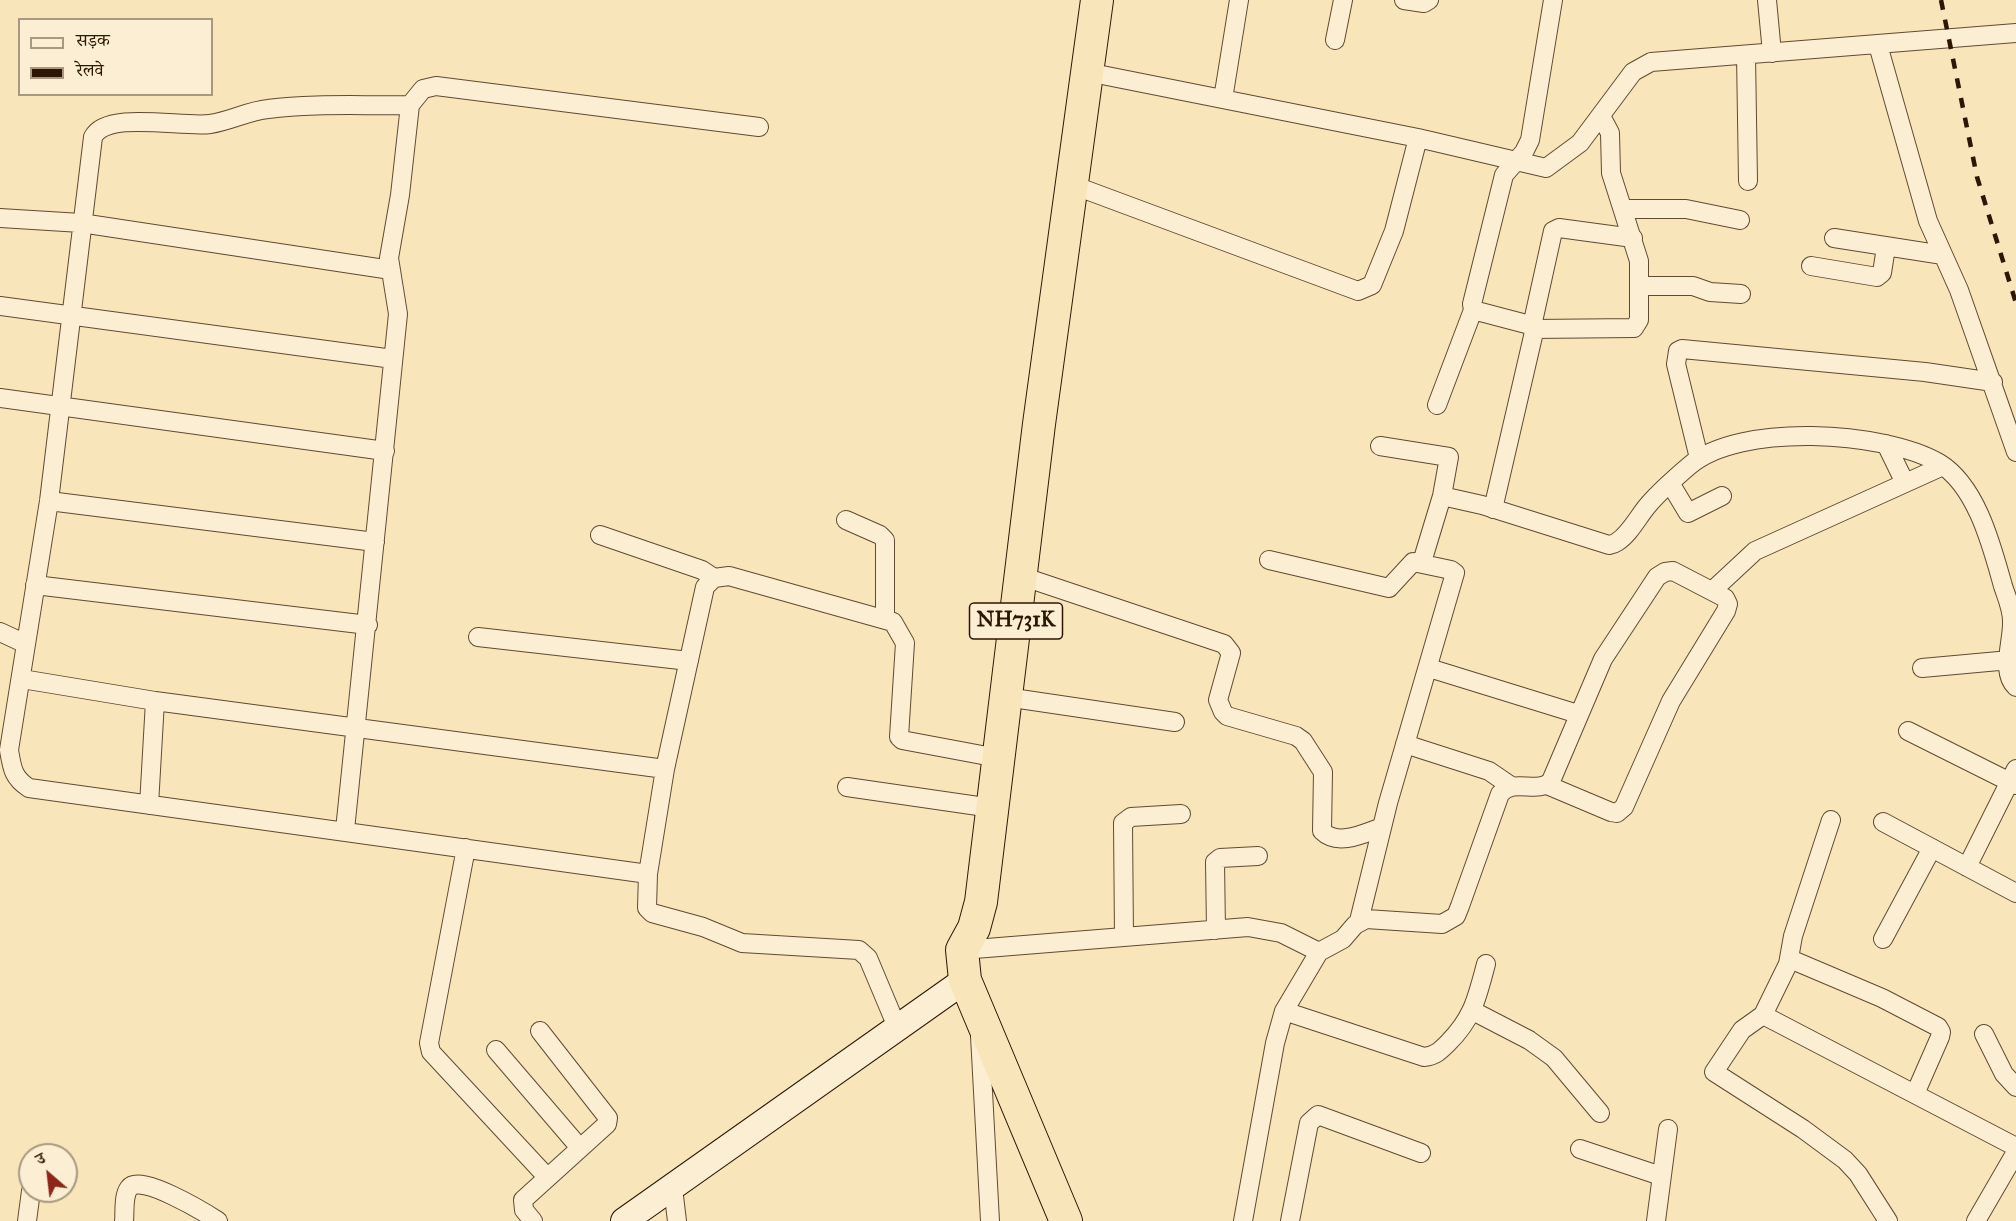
<!DOCTYPE html>
<meta charset="utf-8">
<style>
body{margin:0}
#map{position:relative;width:2016px;height:1221px;overflow:hidden;background:#f9e5ba;font-family:"IM FELL Great Primer","Noto Serif Devanagari",serif}
canvas{display:block}
.legend{position:absolute;left:18px;top:18px;width:195px;height:78px;box-sizing:border-box;background:#fbeed2;border:2px solid #a99880;margin:0;padding:8px 10px;list-style:none;font-size:18px;color:#2e1605}
.legend li{display:flex;align-items:center;gap:12px;height:30px}
.legend b{width:30px;border:2px solid #a99880}
.north{position:absolute;left:18px;top:1143px;width:60px;height:60px;box-sizing:border-box;background:#fbeed2;border:2px solid #a99880;border-radius:50%;rotate:332deg;font-size:16px;font-weight:700;line-height:24px;text-align:center;color:#2e1605}
.north::after{content:'';display:block;margin:auto;width:21px;height:27px;background:#8f2418;clip-path:polygon(50% 0,100% 100%,50% 72%,0 100%)}
</style>
<div id="map">
<canvas width="2016" height="1221"></canvas>
<ul class="legend">
<li><b style="height:8px;background:#fbeed2"></b>सड़क</li>
<li><b style="height:8px;background:#2e1605"></b>रेलवे</li>
</ul>
<div class="north">उ</div>
</div>
<script>
const context = document.querySelector('canvas').getContext('2d');
context.lineJoin = 'round';
function stroke(path, color, width, dash) { context.strokeStyle = color; context.lineWidth = width; context.lineCap = dash ? 'butt' : 'round'; context.setLineDash(dash || []); context.stroke(path); }
function label(font, color, halo, rows, align = 'center') {
  context.font = font + ' "IM FELL Great Primer",serif'; context.lineWidth = 4.5; context.setLineDash([]); context.textBaseline = 'middle'; context.strokeStyle = halo; context.fillStyle = color; for (const [text, x, y, turn = 0] of rows) {
    context.save(); context.translate(x, y); context.rotate((+turn || 0) * Math.PI / 180); context.textAlign = isNaN(turn) ? turn : align; if (halo) context.strokeText(text, 0, 0); context.fillText(text, 0, 0); context.restore();
  }
}
const street = new Path2D(`
 M 1404,0 L 1424,3 L 1429,0
 M 1767,0 L 1772,53
 M 1335,40 L 1343,0
 M 1878,45 L 1928,221 L 1959,290 L 2016,452
 M 1746,55 L 1748,181
 M 1087,72 L 1418,138 L 1546,168 L 1580,143 L 1633,72 L 1651,62 L 2016,33
 M 1223,99 L 1239,0
 M 410,105 C 363,106 314,103 268,109 C 248,111 230,121 210,124 C 183,128 107,110 93,137 L 49,501 L 9,750 C 12,768 13,778 29,788 L 648,874
 M 1070,184 L 1358,291 L 1372,285 L 1394,231 L 1418,138
 M 1623,209 L 1686,209 L 1740,220
 M 0,218 L 81,223 L 391,270
 M 1834,238 L 1943,255
 M 1811,266 L 1877,277 L 1882,273 L 1886,247
 M 1639,286 L 1693,286 L 1710,292 L 1741,294
 M 0,306 L 393,359
 M 1473,310 L 1530,325 L 1534,332 L 1493,509
 M 1532,326 L 1553,231 L 1559,228 L 1633,238
 M 1533,329 L 1634,328 L 1639,320 L 1639,261 L 1611,173 L 1610,133 L 1601,116
 M 0,398 L 385,451
 M 1437,405 L 1473,310 L 1472,304 L 1504,175 L 1524,152 L 1530,140 L 1553,0
 M 1886,444 L 1905,483
 M 1380,446 L 1449,457 L 1442,496 L 1422,562
 M 1699,458 L 1676,364 L 1678,351 L 1682,349 L 1925,372 L 1993,382
 M 1670,483 L 1688,513 L 1722,496
 M 1442,496 L 1482,505 L 1609,545 C 1613,544 1614,544 1617,542 C 1630,534 1639,515 1649,504 C 1661,490 1675,478 1689,466 C 1739,422 1884,431 1939,463 C 1977,486 1992,547 2003,586 C 2007,598 2012,609 2012,621 C 2013,641 2000,672 2016,687
 M 49,501 L 375,542
 M 846,520 L 880,535 L 885,540 L 885,620
 M 600,535 L 702,570 L 714,578
 M 1269,560 L 1389,588 L 1413,562 L 1451,570 L 1455,573 L 1388,803 L 1359,921
 M 1021,576 L 1224,644 L 1231,653 L 1218,700 L 1223,712 L 1227,716 L 1296,736 L 1303,741 L 1323,772 L 1322,831 C 1338,847 1365,833 1382,827
 M 35,585 L 368,625
 M 1712,591 L 1755,551 L 1943,466
 M 0,632 L 26,644
 M 478,637 L 689,661
 M 1429,668 L 1578,714
 M 1922,668 L 2010,660
 M 22,679 L 155,701 L 665,769
 M 1006,697 L 1175,722
 M 1908,731 L 2016,785
 M 1405,744 L 1489,771 L 1511,786
 M 847,787 L 992,808
 M 149,805 L 155,701
 M 1831,820 L 1793,936 L 1788,964 L 1763,1015 L 1742,1030 L 1714,1072 L 1803,1129 L 1845,1160 L 1858,1174 L 1888,1221
 M 1883,822 L 2016,893
 M 345,830 L 398,314 L 389,258 L 400,195 L 410,105 L 423,89 L 436,86 L 759,127
 M 466,848 L 429,1043 L 431,1052 L 547,1177
 M 1967,867 L 2016,769
 M 1216,930 L 1215,862 L 1220,858 L 1258,856
 M 1124,937 L 1123,823 L 1131,817 L 1181,814
 M 1883,939 L 1932,848
 M 962,950 L 1248,927 L 1281,933 L 1319,952
 M 1790,959 L 1882,998 L 1938,1027 L 1941,1032 L 1940,1037 L 1915,1094
 M 1284,1011 L 1424,1057 C 1435,1056 1440,1051 1448,1043 C 1473,1018 1477,998 1486,964
 M 1473,1011 L 1529,1040 L 1554,1058 L 1600,1113
 M 1763,1015 L 2016,1147
 M 897,1027 L 868,958 L 859,950 L 742,943 L 703,927 L 652,913 L 647,908 L 648,874 L 665,769 L 705,587 L 714,578 L 729,576 L 893,622 L 905,643 L 899,737 L 902,740 L 998,758
 M 1984,1034 L 2004,1074 L 2016,1087
 M 980,1036 L 990,1221
 M 496,1050 L 580,1148
 M 1580,1149 L 1661,1176
 M 673,1188 L 677,1221
 M 27,1221 L 31,1191
 M 124,1221 C 125,1212 123,1196 129,1188 C 140,1173 204,1212 218,1221
 M 533,1221 L 524,1210 L 523,1200 L 607,1124 L 608,1118 L 540,1031
 M 1243,1221 L 1275,1043 L 1284,1011 L 1319,952 L 1343,939 L 1355,925 L 1366,919 L 1442,924 L 1456,916 L 1460,906 L 1500,794 C 1514,777 1537,795 1551,781 L 1603,659 L 1657,577 L 1665,572 L 1673,571 L 1725,598 L 1728,604 L 1726,611 L 1671,701 L 1624,807 L 1617,813 L 1611,812 L 1547,785
 M 1290,1221 L 1309,1123 L 1318,1115 L 1421,1153
 M 1656,1221 L 1668,1129
 M 1976,1221 L 2016,1152`);
const secondary = new Path2D(`
 M 624,1221 L 965,980`);
const highway = new Path2D(`
 M 1066,1221 L 965,980 L 962,950 L 974,928 L 981,902 L 1039,424 L 1097,0`);
stroke(street, '#614a32', 20);
stroke(secondary, '#2e1605', 28);
stroke(highway, '#2e1605', 34);
stroke(street, '#fbeed2', 18);
stroke(secondary, '#fbeed2', 26);
stroke(highway, '#f9e5ba', 32);
stroke(new Path2D(`
 M 1941,0 L 1977,177 L 2016,303`), '#2e1605', 4.5, [10, 10]);
for (const [x, y, w] of [
 [1016,621,93]
]) { const box = new Path2D(); box.roundRect(x - w / 2, y - 18, w, 36, 4.5); context.fillStyle = '#fbeed2'; context.fill(box); stroke(box, '#2e1605', 1.5); }
label('bold 21px', '#2e1605', null, [
 ["NH731K",1016,621]
]);
</script>
